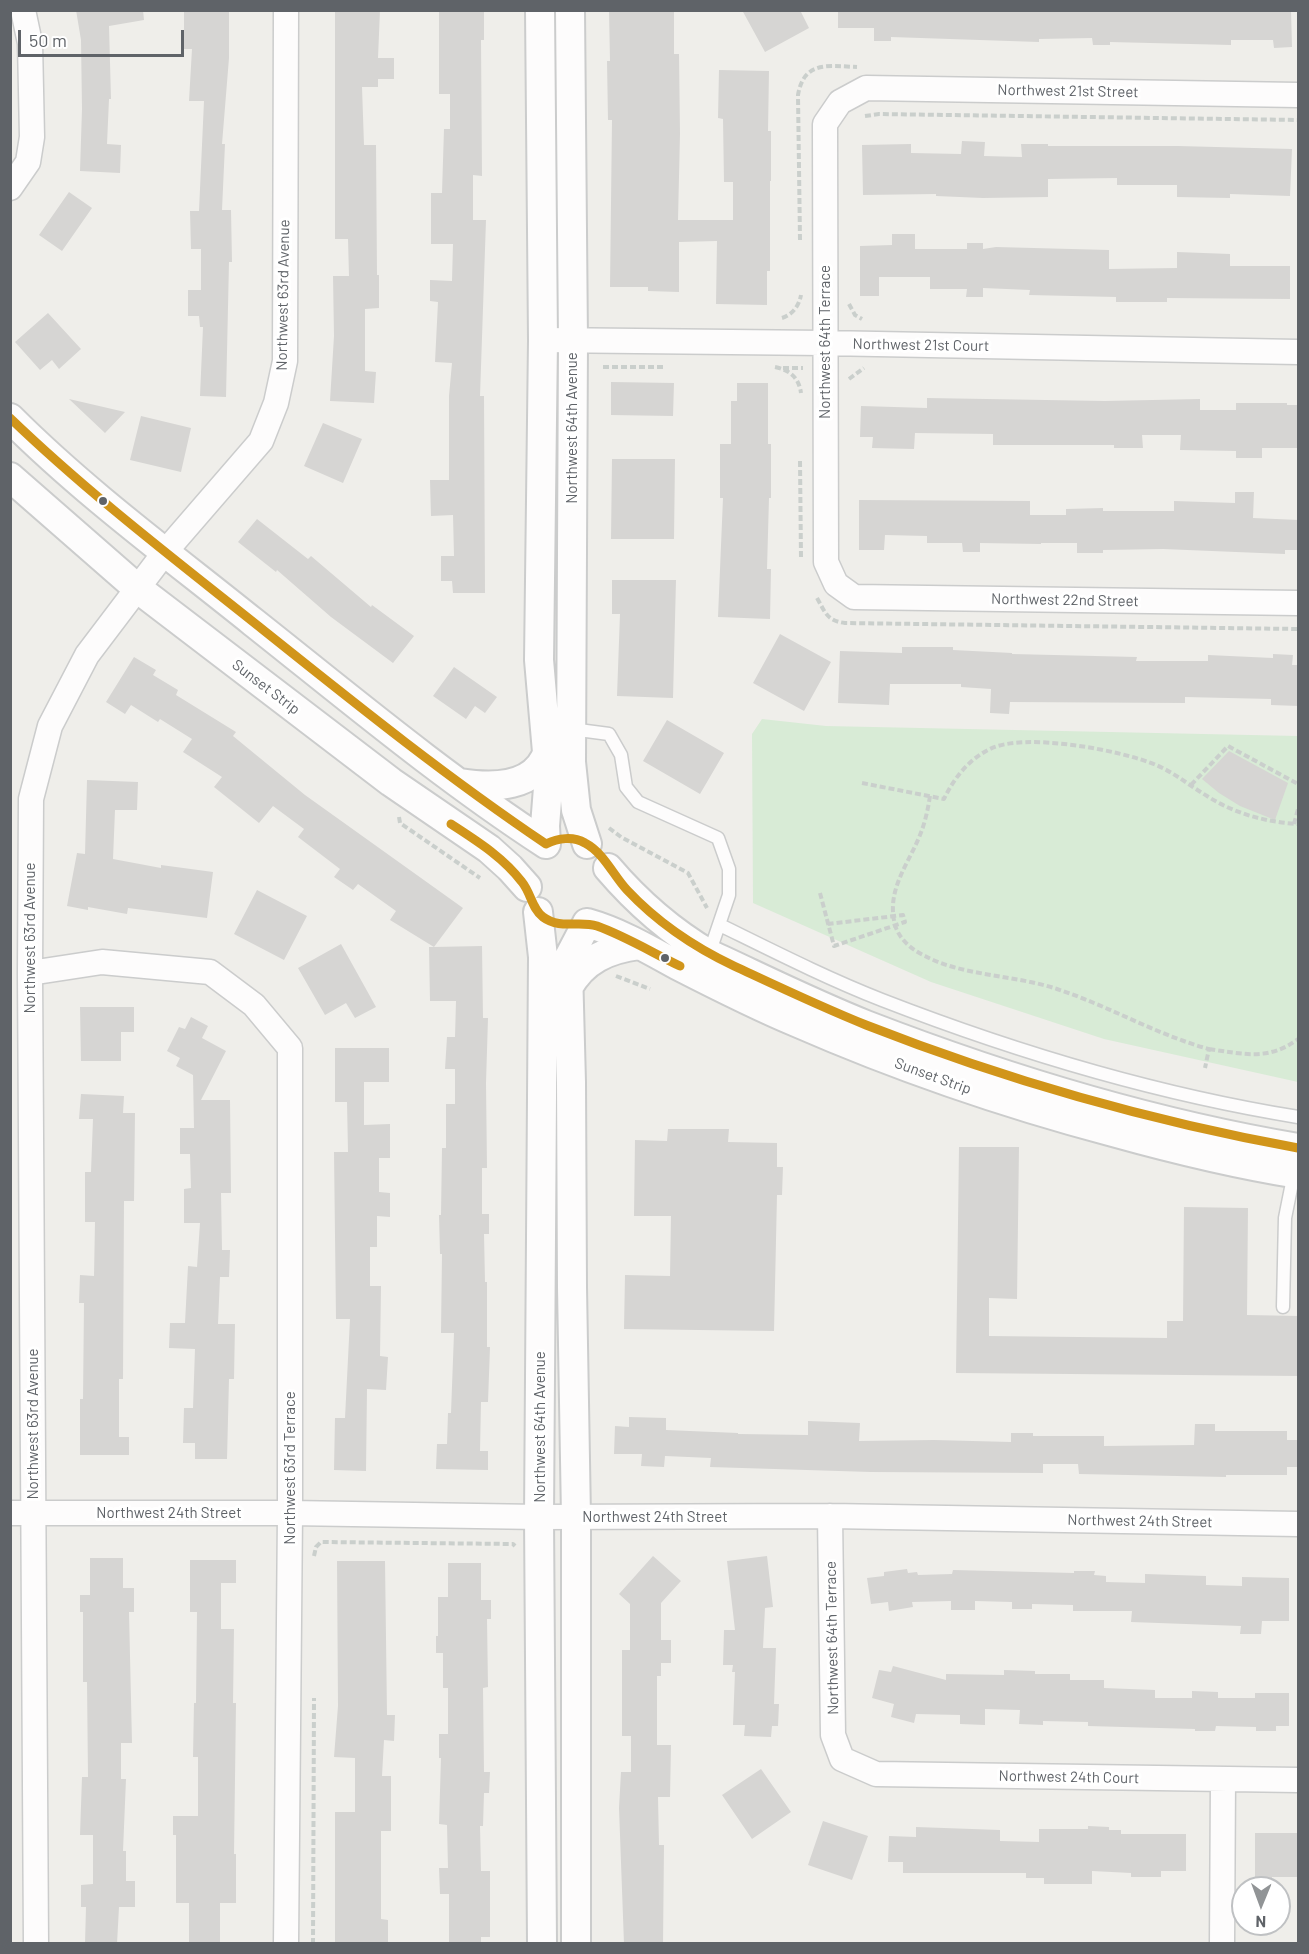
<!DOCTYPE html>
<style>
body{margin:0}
#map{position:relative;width:1309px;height:1954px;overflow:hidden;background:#efeeea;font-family:Barlow,sans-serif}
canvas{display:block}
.frame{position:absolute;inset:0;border:12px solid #5f6368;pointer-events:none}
.north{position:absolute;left:1231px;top:1876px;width:60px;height:60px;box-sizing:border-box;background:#fff;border:2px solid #bfc1c3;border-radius:50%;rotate:181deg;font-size:16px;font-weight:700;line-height:24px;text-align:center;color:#5f6368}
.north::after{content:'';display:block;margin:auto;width:21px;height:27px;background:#919496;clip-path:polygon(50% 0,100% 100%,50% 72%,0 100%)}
.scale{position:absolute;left:18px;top:30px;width:166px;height:27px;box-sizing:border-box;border:3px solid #5f6368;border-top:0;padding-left:8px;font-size:18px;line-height:21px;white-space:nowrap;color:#5f6368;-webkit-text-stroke:4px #fff;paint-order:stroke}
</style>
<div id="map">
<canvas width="1309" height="1954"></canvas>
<div class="frame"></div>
<div class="north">N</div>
<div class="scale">50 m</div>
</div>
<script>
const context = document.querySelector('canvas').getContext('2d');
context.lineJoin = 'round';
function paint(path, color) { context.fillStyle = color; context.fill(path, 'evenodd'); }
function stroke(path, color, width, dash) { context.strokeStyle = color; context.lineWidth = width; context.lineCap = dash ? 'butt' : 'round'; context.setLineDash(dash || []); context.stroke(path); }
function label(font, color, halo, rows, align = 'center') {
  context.font = font + ' Barlow,sans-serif'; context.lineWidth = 6; context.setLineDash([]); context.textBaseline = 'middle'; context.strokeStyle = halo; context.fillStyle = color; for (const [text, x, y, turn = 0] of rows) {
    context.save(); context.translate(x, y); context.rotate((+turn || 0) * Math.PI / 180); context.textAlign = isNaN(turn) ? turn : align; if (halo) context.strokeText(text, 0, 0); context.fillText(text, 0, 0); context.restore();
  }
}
paint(new Path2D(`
 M 762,719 L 826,726 L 1298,736 L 1298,1082 L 1104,1039 L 931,982 L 753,903 L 752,734 Z`), '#d8ebd6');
paint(new Path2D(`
 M 76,10 L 143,10 L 144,20 L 109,26 L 111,99 L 109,99 L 107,144 L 121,145 L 120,173 L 80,171 L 82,109 L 81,40 Z
 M 335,10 L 380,10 L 378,58 L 394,58 L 394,79 L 378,79 L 378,87 L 362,87 L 364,145 L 376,145 L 377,275 L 379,275 L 379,308 L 365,309 L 365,371 L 376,372 L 374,403 L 330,401 L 334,336 L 333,276 L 349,276 L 348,239 L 335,239 Z
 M 439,10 L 484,10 L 484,40 L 481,40 L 482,176 L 473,175 L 473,220 L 486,220 L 480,396 L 484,396 L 485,593 L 453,593 L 452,581 L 441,581 L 441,556 L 454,556 L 453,515 L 431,516 L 430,480 L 449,480 L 449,396 L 452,363 L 435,362 L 438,302 L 430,301 L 430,280 L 452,281 L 453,244 L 431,244 L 431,193 L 442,193 L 444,129 L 450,129 L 450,94 L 439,94 Z
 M 609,10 L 674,10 L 674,54 L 679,54 L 680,134 L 678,220 L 733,220 L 733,182 L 724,182 L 723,119 L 718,118 L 719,70 L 769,71 L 768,131 L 771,131 L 771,181 L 770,181 L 770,271 L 767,271 L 767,305 L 716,304 L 717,241 L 679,242 L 679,292 L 648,291 L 648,287 L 610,287 L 612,120 L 608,120 L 607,61 L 610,61 Z
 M 742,10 L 800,10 L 809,28 L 765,52 Z
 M 838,10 L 1291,10 L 1292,47 L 1274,48 L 1273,40 L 1231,40 L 1231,45 L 1110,42 L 1110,45 L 1093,45 L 1092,38 L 1039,39 L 1039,42 L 891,37 L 891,41 L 874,41 L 874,28 L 838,28 Z
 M 184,12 L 229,12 L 229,58 L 222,144 L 225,144 L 222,210 L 231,210 L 232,262 L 229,262 L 226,397 L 200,396 L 203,327 L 200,327 L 199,316 L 188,316 L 188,290 L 201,290 L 201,249 L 191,249 L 190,211 L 199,211 L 204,101 L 189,101 L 192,49 L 184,49 Z
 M 962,141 L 985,142 L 984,156 L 1022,157 L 1021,144 L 1048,144 L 1048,146 L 1178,146 L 1292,149 L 1290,196 L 1230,194 L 1230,198 L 1177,197 L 1177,185 L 1117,185 L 1117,178 L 1048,179 L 1048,197 L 983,198 L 936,196 L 936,194 L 863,195 L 862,145 L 911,144 L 911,153 L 961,154 Z
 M 69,192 L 92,208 L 62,251 L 39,235 Z
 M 892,234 L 915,234 L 915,249 L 967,249 L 967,243 L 983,243 L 983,249 L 996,247 L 1109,250 L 1109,269 L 1177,268 L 1177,252 L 1230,254 L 1230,266 L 1290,266 L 1290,299 L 1167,298 L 1167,302 L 1116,302 L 1116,297 L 1029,295 L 1030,290 L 983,288 L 983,297 L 966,297 L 967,289 L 930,289 L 930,277 L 879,277 L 879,296 L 860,296 L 860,246 L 892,245 Z
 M 48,313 L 81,349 L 59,369 L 52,360 L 40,370 L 15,342 Z
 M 611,382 L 674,383 L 673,416 L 611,415 Z
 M 737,383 L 768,383 L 768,444 L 771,444 L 771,498 L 769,498 L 767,569 L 771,569 L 770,619 L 718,617 L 723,498 L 720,498 L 720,444 L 731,444 L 731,401 L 737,401 Z
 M 927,398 L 1105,401 L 1200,399 L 1200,410 L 1236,410 L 1236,403 L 1287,403 L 1287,405 L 1299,405 L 1299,448 L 1262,448 L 1262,458 L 1236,458 L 1236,451 L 1180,450 L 1181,435 L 1142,435 L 1143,448 L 1114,448 L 1114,445 L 993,445 L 993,434 L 915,433 L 914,449 L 872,448 L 873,437 L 860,437 L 861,406 L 927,408 Z
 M 69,399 L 125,412 L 105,433 Z
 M 141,416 L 191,428 L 181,472 L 130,460 Z
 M 323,423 L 362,439 L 343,483 L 304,466 Z
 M 612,459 L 675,459 L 674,539 L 611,539 Z
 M 1235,492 L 1254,492 L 1253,518 L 1299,520 L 1299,550 L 1285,550 L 1285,554 L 1163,549 L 1103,550 L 1103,553 L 1077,553 L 1077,543 L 1041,543 L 1041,544 L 980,543 L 980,552 L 963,552 L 962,543 L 927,543 L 927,536 L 885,535 L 884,550 L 859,550 L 859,500 L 1030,501 L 1030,515 L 1066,515 L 1066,509 L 1103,508 L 1103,511 L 1174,511 L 1174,501 L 1235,503 Z
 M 257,519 L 308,559 L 311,556 L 371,607 L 372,605 L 414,636 L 393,663 L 331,617 L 277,570 L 276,572 L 238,542 Z
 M 612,580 L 676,580 L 673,698 L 617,696 L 620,614 L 612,614 Z
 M 780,634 L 831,662 L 804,711 L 753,683 Z
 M 902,647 L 953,647 L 953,650 L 1012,653 L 1012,654 L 1137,657 L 1136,661 L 1208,661 L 1208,655 L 1273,658 L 1273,654 L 1293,655 L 1292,665 L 1299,665 L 1299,706 L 1271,705 L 1271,699 L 1185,697 L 1185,703 L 1010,702 L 1009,714 L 990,713 L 991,689 L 961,687 L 961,684 L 890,684 L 889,705 L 838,703 L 840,651 L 902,653 Z
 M 134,657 L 156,670 L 153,675 L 178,690 L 176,695 L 236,732 L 233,736 L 305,795 L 463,908 L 434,947 L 482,946 L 483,1018 L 488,1018 L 486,1083 L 487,1168 L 482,1168 L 482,1214 L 489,1214 L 489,1234 L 484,1234 L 485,1282 L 487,1282 L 487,1347 L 490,1347 L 488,1402 L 481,1402 L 480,1451 L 488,1451 L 488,1470 L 436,1469 L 437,1444 L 447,1444 L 448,1413 L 451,1413 L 454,1333 L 441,1333 L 442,1254 L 440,1254 L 439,1215 L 441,1215 L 442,1148 L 446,1148 L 446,1104 L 455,1104 L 455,1069 L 445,1069 L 447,1037 L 455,1037 L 456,1001 L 430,1001 L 429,947 L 434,947 L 390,920 L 396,911 L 358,884 L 353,890 L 334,877 L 340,869 L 298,837 L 304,829 L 273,806 L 259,823 L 214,787 L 222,777 L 183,752 L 192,739 L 160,719 L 158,722 L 131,705 L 125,714 L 106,702 Z
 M 454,667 L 497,697 L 485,713 L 475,706 L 466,719 L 433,696 Z
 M 667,720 L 724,753 L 700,794 L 643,761 Z
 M 1229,751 L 1288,783 L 1275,820 L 1240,806 L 1219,793 L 1202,779 Z
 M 87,780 L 138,782 L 137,810 L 115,810 L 113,859 L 161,868 L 161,865 L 213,872 L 207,918 L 128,908 L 127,914 L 88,907 L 88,910 L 67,906 L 77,853 L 85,854 Z
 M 257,890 L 307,916 L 284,960 L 234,934 Z
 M 341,944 L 376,1007 L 355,1018 L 346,1003 L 325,1015 L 298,968 Z
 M 80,1007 L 134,1007 L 134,1032 L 121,1032 L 121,1061 L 81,1061 Z
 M 191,1017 L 208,1026 L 202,1038 L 226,1051 L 201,1100 L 230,1100 L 231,1193 L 221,1193 L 222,1250 L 230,1250 L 229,1277 L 220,1277 L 218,1324 L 235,1324 L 234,1379 L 229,1379 L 227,1459 L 195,1459 L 195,1443 L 183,1443 L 184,1408 L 193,1408 L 195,1349 L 169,1348 L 170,1323 L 185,1323 L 188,1266 L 197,1267 L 200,1223 L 184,1223 L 184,1189 L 191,1188 L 190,1154 L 180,1154 L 180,1128 L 194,1128 L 193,1075 L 176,1066 L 180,1058 L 167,1051 L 179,1027 L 185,1029 Z
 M 335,1048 L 389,1048 L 389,1082 L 364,1082 L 364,1125 L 390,1124 L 390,1158 L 379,1158 L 379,1192 L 390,1193 L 390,1217 L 377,1216 L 377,1247 L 370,1247 L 370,1286 L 381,1286 L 380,1356 L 388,1357 L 386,1390 L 367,1389 L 366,1471 L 334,1470 L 335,1418 L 345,1418 L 350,1319 L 336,1319 L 334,1152 L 348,1152 L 347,1102 L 335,1102 Z
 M 81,1094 L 124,1096 L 123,1113 L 135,1113 L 134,1201 L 124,1201 L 123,1379 L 119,1379 L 119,1437 L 129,1437 L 129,1455 L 80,1455 L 80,1399 L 83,1399 L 84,1303 L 79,1303 L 80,1275 L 94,1276 L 95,1222 L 85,1222 L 85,1172 L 91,1172 L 93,1119 L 79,1119 Z
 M 668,1129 L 729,1129 L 728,1142 L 777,1143 L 777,1167 L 783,1167 L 782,1195 L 777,1195 L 774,1331 L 624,1329 L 625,1275 L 670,1276 L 671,1216 L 634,1216 L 635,1140 L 667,1141 Z
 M 959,1147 L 1019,1147 L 1017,1299 L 989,1298 L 989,1336 L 1167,1338 L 1167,1321 L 1183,1321 L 1184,1207 L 1248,1208 L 1247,1315 L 1299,1316 L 1299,1376 L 956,1373 Z
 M 629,1417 L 666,1418 L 666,1430 L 738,1433 L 738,1434 L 808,1435 L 808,1421 L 860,1423 L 859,1441 L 934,1440 L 1011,1442 L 1011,1433 L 1033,1433 L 1033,1436 L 1104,1436 L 1104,1446 L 1194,1445 L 1195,1424 L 1215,1424 L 1215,1431 L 1287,1431 L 1287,1440 L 1299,1440 L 1299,1467 L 1287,1467 L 1287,1475 L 1226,1475 L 1226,1477 L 1079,1474 L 1078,1464 L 1043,1464 L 1043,1473 L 871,1472 L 710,1467 L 711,1458 L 665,1456 L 664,1467 L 641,1466 L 642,1454 L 614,1454 L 615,1426 L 629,1427 Z
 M 653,1556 L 681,1581 L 661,1603 L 661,1640 L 671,1640 L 671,1663 L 661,1663 L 661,1676 L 657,1676 L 657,1745 L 671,1745 L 670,1797 L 658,1797 L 659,1845 L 664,1845 L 663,1944 L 624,1944 L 619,1808 L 621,1772 L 631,1772 L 631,1736 L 622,1736 L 622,1650 L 630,1650 L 630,1604 L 619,1594 Z
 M 767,1556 L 773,1607 L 765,1608 L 763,1648 L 776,1648 L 774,1704 L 779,1704 L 778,1726 L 772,1726 L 771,1737 L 744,1736 L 745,1725 L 733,1725 L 735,1672 L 732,1672 L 733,1665 L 723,1665 L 724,1630 L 735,1630 L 727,1561 Z
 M 90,1558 L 123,1558 L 123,1588 L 134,1588 L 134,1612 L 129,1612 L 132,1743 L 121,1743 L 121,1779 L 126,1779 L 123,1851 L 126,1851 L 126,1881 L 135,1881 L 135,1907 L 119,1907 L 117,1944 L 85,1944 L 86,1907 L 81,1907 L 81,1885 L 93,1884 L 93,1835 L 80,1835 L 82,1777 L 88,1777 L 87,1682 L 83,1682 L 83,1612 L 80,1612 L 80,1595 L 90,1595 Z
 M 190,1560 L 236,1560 L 236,1583 L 221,1583 L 221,1629 L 234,1629 L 233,1703 L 236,1703 L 234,1854 L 236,1854 L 236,1903 L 220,1903 L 220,1944 L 189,1944 L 189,1903 L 176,1903 L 176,1835 L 173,1835 L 173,1816 L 198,1816 L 198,1757 L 193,1757 L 194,1703 L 196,1703 L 197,1612 L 190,1612 Z
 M 337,1561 L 385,1561 L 387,1715 L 395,1715 L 394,1741 L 384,1740 L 382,1776 L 391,1776 L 391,1831 L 381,1831 L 381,1919 L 388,1920 L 388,1944 L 335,1942 L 335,1812 L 355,1812 L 355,1758 L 334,1757 L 338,1706 Z
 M 448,1563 L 481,1563 L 481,1600 L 491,1600 L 491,1619 L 487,1619 L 488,1687 L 483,1688 L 484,1772 L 490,1772 L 489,1793 L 484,1793 L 483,1826 L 480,1826 L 481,1871 L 490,1871 L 490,1937 L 481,1937 L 481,1944 L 449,1944 L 449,1894 L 440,1894 L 439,1868 L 448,1868 L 447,1825 L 439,1824 L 441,1758 L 439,1758 L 439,1734 L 448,1734 L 448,1688 L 443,1688 L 443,1653 L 436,1653 L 436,1636 L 438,1636 L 438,1597 L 448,1597 Z
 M 907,1569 L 908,1573 L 917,1572 L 918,1575 L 952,1574 L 953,1570 L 1074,1573 L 1074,1571 L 1095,1571 L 1094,1575 L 1106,1576 L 1106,1582 L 1145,1583 L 1145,1574 L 1206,1576 L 1206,1585 L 1242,1586 L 1242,1577 L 1289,1578 L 1289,1621 L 1262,1621 L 1261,1634 L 1240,1634 L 1241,1626 L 1131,1622 L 1132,1611 L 1073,1611 L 1073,1605 L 1032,1604 L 1032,1609 L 1012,1609 L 1012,1602 L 975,1601 L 975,1610 L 951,1610 L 951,1601 L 912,1602 L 913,1607 L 889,1611 L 888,1602 L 871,1604 L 867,1578 L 884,1576 L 884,1572 Z
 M 893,1666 L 946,1680 L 946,1674 L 1004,1675 L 1004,1670 L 1035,1671 L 1035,1674 L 1070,1674 L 1070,1680 L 1104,1680 L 1104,1688 L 1155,1690 L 1155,1698 L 1192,1698 L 1192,1691 L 1218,1692 L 1218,1698 L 1255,1698 L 1255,1693 L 1289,1693 L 1289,1726 L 1276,1726 L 1276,1731 L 1256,1731 L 1256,1727 L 1216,1726 L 1215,1731 L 1195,1731 L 1195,1729 L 1088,1726 L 1088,1722 L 1043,1721 L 1043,1725 L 1019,1724 L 1020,1710 L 985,1709 L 985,1725 L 960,1724 L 960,1715 L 916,1714 L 914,1723 L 891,1717 L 894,1704 L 872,1698 L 879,1670 L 891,1672 Z
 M 761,1769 L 791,1812 L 752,1839 L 722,1795 Z
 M 823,1821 L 868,1836 L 852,1880 L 808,1865 Z
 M 1088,1826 L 1109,1827 L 1109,1830 L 1121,1830 L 1121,1834 L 1186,1834 L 1186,1871 L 1161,1871 L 1161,1877 L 1131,1877 L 1131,1873 L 1092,1871 L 1092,1884 L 1044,1884 L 1044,1878 L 1026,1878 L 1026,1873 L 903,1873 L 903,1862 L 888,1862 L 889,1836 L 916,1837 L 916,1827 L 1000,1830 L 1000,1841 L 1039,1842 L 1039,1829 L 1088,1829 Z
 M 1255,1833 L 1299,1833 L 1299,1877 L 1272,1877 L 1272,1883 L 1255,1883 Z`), '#d6d5d3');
const service = new Path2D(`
 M 571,729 L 609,734 L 621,755 L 626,787 L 638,802 L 718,838 L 729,869 L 729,895 L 709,954
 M 720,925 C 773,951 826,978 882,1000 C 1016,1052 1156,1094 1298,1117
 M 1283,1307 L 1285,1218 L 1294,1173`);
const minor = new Path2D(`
 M 1298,95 L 866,88 L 840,102 L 825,124 L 826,562 L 836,584 L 854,597 L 1298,603
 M 10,188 L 28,162 L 32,137 L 30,43 L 23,10
 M 543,340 L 824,343 L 1298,352
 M 30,973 L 102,962 L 210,972 L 254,1005 L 290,1048 L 290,1513 L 286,1944
 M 10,1513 L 290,1513 L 539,1517 L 830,1516 L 1298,1524
 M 830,1516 L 833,1735 L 842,1759 L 876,1774 L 1298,1780
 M 36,1944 L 30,973 L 31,799 L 50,726 L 87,655 L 165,552 L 261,441 L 276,403 L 285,361 L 286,10
 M 1222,1944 L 1223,1779`);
const tertiary = new Path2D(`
 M 540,10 L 543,340 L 539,660 L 549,775 L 545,826 L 546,844
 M 570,10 L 573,341 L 571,762 L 576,810 L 587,844
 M 10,418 C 85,493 171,556 253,622 C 349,698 443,777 546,844
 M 10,477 L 137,588 L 391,782 L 489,849 L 510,868 L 527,887
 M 460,783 C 492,788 537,789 548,750
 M 608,868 C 637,902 670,931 709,954 C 761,978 813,1004 866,1025 C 1006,1079 1150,1123 1298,1148
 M 538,912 L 543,957 L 539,1517 L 542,1944
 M 587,923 C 619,932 648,949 677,965 C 716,985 755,1005 796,1022 C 899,1067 1004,1103 1113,1132 C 1174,1149 1236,1164 1298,1174
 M 568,988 C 583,960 608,949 639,945
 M 576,1944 L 576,1517 L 572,1287 L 571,1082 L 568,968 L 568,959 L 587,923`);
stroke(service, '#cbcccc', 15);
stroke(minor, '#cbcccc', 27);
stroke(tertiary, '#cbcccc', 32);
stroke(new Path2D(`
 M 865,116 L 879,114 L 1298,120
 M 800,240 L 798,95 C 804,60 829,66 857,67
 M 849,304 L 855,315 L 862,319
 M 782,318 C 792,315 799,306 801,295
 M 603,367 L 665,367
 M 775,367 C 790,370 799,378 801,393
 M 783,368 L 803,368
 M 849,379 L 864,368
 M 800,461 L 801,558
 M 817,598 C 825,612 827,621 845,623 L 1298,629
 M 862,783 L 944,799 C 954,778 969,759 990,749 C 1024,732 1121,750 1156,765 C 1175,773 1190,786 1207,796 C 1235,814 1266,822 1298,824
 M 1191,785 L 1228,746 L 1298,784
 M 930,796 C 928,809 925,823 920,835 C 908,865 886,890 895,925 C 899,939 912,950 925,956 C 962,976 1016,975 1057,989 C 1109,1006 1157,1035 1209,1049 L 1205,1068
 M 399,817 L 400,823 L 480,878
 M 1294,824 L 1298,809
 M 609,828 L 621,837 L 688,873 L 707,908
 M 820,893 L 834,946 L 905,922 L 903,915 L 828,924
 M 616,976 L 650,989
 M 1209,1049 C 1243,1054 1269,1061 1298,1039
 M 314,1556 L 316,1547 L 321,1542 L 513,1544 L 515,1546
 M 313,1944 L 314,1698`), '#cacfcc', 4, [6, 3]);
stroke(service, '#fdfcfc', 12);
stroke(minor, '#fdfcfc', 24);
stroke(tertiary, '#fdfcfc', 28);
stroke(new Path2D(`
 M 10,418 C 88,493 173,558 257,625 C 352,701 445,776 546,844 C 558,838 573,836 585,843 C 604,853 613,875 627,890 C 657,922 694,947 734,966 C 777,986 821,1007 866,1025 C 1006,1080 1150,1121 1298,1148
 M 451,824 C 477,841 503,857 522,882 C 531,893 532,909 543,917 C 561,930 578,920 597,926 C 625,936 653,953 680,966`), '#d1951a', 9);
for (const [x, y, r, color] of [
 [103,501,5,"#5f6368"],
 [665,958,5,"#5f6368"]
]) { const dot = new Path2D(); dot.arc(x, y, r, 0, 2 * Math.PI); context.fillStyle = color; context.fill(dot); stroke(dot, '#fff', 2); }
label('15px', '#5f6368', '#fff', [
 ["Northwest 21st Street",1068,91,1],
 ["Northwest 63rd Avenue",283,295,-89],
 ["Northwest 64th Terrace",825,342,-90],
 ["Northwest 21st Court",921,345,1],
 ["Northwest 64th Avenue",572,428,-90],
 ["Northwest 22nd Street",1065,600,1],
 ["Sunset Strip",266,687,37],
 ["Northwest 63rd Avenue",30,938,-90],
 ["Sunset Strip",933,1076,20],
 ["Northwest 63rd Avenue",33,1424,-90],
 ["Northwest 64th Avenue",540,1427,-90],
 ["Northwest 63rd Terrace",290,1468,-90],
 ["Northwest 24th Street",169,1513],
 ["Northwest 24th Street",655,1517],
 ["Northwest 24th Street",1140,1521,1],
 ["Northwest 64th Terrace",832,1638,-91],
 ["Northwest 24th Court",1069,1777,1]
]);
</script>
